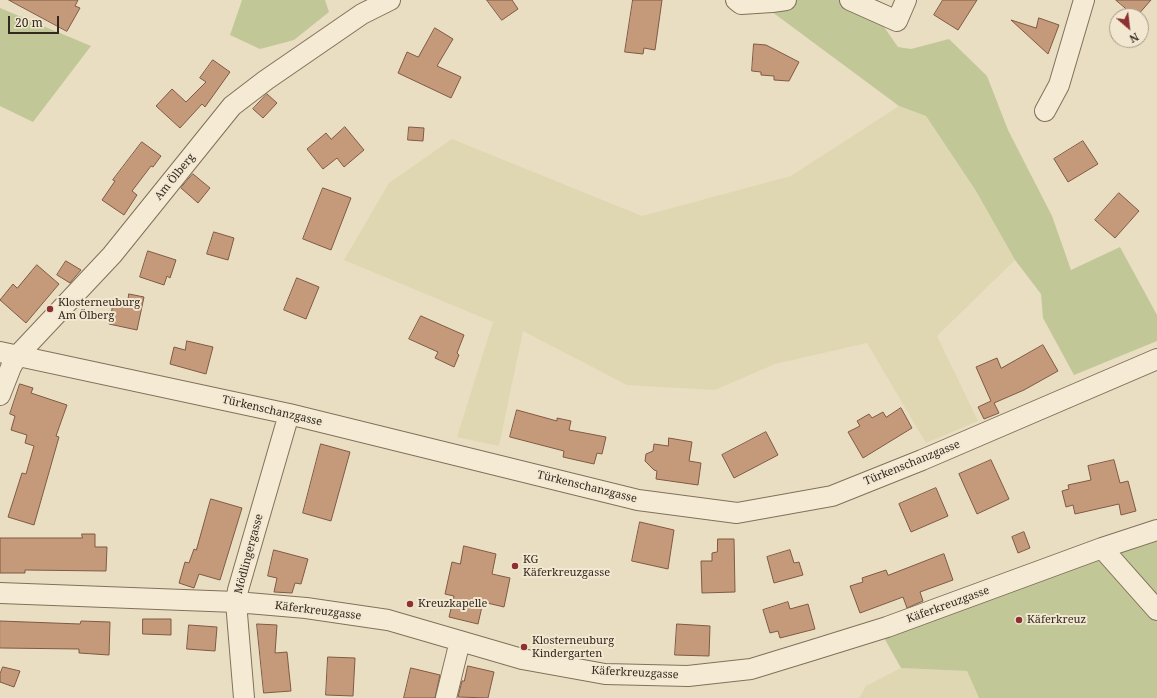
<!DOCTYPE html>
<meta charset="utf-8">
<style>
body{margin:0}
#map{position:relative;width:1157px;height:698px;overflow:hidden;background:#eadec2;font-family:"Noto Serif",serif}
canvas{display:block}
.north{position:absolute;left:1109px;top:8px;width:40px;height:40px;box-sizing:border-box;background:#f2e8d1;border:1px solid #a69b89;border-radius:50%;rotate:152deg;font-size:11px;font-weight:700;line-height:16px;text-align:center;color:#33281e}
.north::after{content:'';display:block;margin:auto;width:14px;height:18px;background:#8c3031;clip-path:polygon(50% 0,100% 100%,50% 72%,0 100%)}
.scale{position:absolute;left:8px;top:16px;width:51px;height:18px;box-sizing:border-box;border:2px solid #33281e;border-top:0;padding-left:5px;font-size:12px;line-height:14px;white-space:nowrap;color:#33281e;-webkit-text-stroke:3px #f2e8d1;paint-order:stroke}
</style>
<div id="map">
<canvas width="1157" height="698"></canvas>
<div class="north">N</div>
<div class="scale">20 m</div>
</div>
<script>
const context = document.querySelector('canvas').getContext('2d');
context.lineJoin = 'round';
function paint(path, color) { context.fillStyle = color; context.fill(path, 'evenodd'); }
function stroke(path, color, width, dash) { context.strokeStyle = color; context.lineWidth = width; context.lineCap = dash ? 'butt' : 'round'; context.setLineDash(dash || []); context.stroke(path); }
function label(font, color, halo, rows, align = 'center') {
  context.font = font + ' "Noto Serif",serif'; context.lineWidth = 4; context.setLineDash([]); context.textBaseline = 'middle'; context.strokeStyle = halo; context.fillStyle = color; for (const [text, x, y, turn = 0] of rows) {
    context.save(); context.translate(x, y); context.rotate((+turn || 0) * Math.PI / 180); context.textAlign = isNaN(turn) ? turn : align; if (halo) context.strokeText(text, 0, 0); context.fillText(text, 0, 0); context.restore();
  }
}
paint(new Path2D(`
 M 899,106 L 926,116 L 976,191 L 1015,260 L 937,336 L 978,421 L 926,443 L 867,343 L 775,364 L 715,390 L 627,385 L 523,331 L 499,446 L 457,437 L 493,322 L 344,260 L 389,183 L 452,139 L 642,216 L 791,176 Z
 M 901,668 L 967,671 L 979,698 L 859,698 L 866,686 Z`), '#dfd7b1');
paint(new Path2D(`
 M 242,0 L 325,0 L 329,12 L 294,40 L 260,49 L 230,35 Z
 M 756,0 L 848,0 L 872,10 L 898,47 L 911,49 L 949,39 L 987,76 L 1008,130 L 1052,216 L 1071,270 L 1120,247 L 1157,315 L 1157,341 L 1074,375 L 1043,318 L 1041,294 L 1015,260 L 976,191 L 926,116 L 899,106 Z
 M 0,8 L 91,46 L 33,122 L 0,106 Z
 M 1157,537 L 1157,698 L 979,698 L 967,671 L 901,668 L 883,636 Z`), '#c1c797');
const building = new Path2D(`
 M 9,0 L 78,0 L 75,6 L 80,8 L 67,31 Z
 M 487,0 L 512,0 L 518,9 L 502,20 Z
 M 633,0 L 662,0 L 655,50 L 644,48 L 643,54 L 625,52 Z
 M 943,0 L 977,0 L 958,30 L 934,15 Z
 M 1116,0 L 1151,0 L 1137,16 L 1135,16 Z
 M 1039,18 L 1059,25 L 1048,54 L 1011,20 L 1036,28 Z
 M 435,28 L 453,39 L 437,66 L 461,77 L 451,98 L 398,73 L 407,52 L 418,57 Z
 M 754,44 L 766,45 L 799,62 L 789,81 L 774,80 L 774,76 L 761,75 L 761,72 L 752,71 Z
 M 213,60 L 230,72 L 205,107 L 202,104 L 180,128 L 156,106 L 172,89 L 186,102 L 206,82 L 200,78 Z
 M 267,94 L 277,103 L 263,118 L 253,109 Z
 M 345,127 L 364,150 L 344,167 L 337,158 L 323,169 L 307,149 L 326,133 L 331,139 Z
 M 409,127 L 424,128 L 423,141 L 408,140 Z
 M 1083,141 L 1098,164 L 1068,182 L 1054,159 Z
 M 142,142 L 161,156 L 153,167 L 151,166 L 132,191 L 137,195 L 124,215 L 102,200 L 115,181 L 113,180 Z
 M 193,174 L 210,188 L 198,203 L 181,188 Z
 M 323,188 L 351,198 L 331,250 L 303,239 Z
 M 1119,193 L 1139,211 L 1115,238 L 1095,220 Z
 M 214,232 L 234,238 L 228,260 L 207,254 Z
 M 148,251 L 176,260 L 170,278 L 167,276 L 164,285 L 140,277 Z
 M 66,261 L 81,270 L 70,283 L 57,275 Z
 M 37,265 L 59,284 L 26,323 L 0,300 L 13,284 L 17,288 Z
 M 297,278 L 319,287 L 306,319 L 284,310 Z
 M 129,294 L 144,297 L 137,330 L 109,324 L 113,304 L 127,307 Z
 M 421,316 L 464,335 L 457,353 L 459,355 L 454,367 L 435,358 L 438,352 L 409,339 Z
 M 187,341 L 213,347 L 206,374 L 170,364 L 174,347 L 185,350 Z
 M 1043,345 L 1058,371 L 1024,390 L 994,403 L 999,413 L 984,419 L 978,407 L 991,401 L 976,367 L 997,358 L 1001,368 Z
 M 20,384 L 33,388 L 31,393 L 67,405 L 56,436 L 59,437 L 34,525 L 8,517 L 22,473 L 26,474 L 34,446 L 25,443 L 27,435 L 11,430 L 15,416 L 10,414 Z
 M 901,408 L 912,428 L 863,458 L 848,432 L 860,426 L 857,421 L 869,414 L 872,418 L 883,412 L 886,417 Z
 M 517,410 L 557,421 L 557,418 L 571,421 L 569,430 L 606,437 L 602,454 L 597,453 L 594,464 L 563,457 L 564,451 L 510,437 Z
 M 766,432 L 778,455 L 734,478 L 722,455 Z
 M 669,438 L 692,442 L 689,461 L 701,463 L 698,485 L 656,479 L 657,471 L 654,470 L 645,461 L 646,454 L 653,451 L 654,444 L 668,446 Z
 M 321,444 L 350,452 L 331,521 L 303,513 Z
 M 991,460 L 1009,499 L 977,514 L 959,474 Z
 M 1114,460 L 1120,483 L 1128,481 L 1136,511 L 1121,515 L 1119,504 L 1075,514 L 1073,505 L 1066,507 L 1062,491 L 1069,489 L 1068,485 L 1091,480 L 1088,466 Z
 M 936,488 L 948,516 L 911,532 L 899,504 Z
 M 211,499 L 242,508 L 220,580 L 199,574 L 194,588 L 179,583 L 185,562 L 189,563 L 194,549 L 196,550 Z
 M 640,522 L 674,530 L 668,569 L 632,561 Z
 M 1024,532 L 1030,548 L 1018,553 L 1012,537 Z
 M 82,534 L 95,534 L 95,547 L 107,547 L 106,571 L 25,570 L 25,573 L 0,573 L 0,538 L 82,538 Z
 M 718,539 L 734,539 L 735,592 L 702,593 L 701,561 L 712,561 L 712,553 L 717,552 Z
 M 464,546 L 496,554 L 492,574 L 510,578 L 504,607 L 483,602 L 478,624 L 449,617 L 454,596 L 445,594 L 452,562 L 460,564 Z
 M 274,550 L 308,559 L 301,584 L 295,583 L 292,593 L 274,592 L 277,578 L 268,576 Z
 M 790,550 L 794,563 L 799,562 L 803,575 L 774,583 L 767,557 Z
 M 944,554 L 953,580 L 920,592 L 923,601 L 907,608 L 903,597 L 860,613 L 850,586 L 863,582 L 862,578 L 886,570 L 888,575 Z
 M 788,602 L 790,609 L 808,604 L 815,629 L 780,638 L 778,631 L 770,633 L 763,610 Z
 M 143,619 L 171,619 L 171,635 L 143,634 Z
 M 0,621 L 80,624 L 81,621 L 110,622 L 109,655 L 79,653 L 79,649 L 0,648 Z
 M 257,624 L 277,625 L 275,653 L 287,652 L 291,691 L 264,693 Z
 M 677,624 L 710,626 L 709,656 L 675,655 Z
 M 189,625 L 217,627 L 215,651 L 187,649 Z
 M 328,657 L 355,658 L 353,696 L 326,695 Z
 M 468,666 L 494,672 L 488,698 L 458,697 L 462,681 L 464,681 Z
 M 3,667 L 20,671 L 14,687 L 0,682 L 0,674 Z
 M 411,668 L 440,675 L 435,698 L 404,698 Z`);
paint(building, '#c59a7b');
stroke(building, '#7f5a43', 1);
const minor = new Path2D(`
 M 736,0 L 741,4 L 772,2 L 786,0
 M 850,0 L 897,21 L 906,0
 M 1045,111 L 1059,85 L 1084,0
 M 0,352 L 289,414 L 638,500 L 737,513 L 832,496 L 922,460 L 1157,359
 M 0,395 L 11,367 L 18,355 L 112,255 L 232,106 L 266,80 L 362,14 L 390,0
 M 1102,548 L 1157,610
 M 0,593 L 236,602 L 306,608 L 388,620 L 522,659 L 605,674 L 688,676 L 751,669 L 813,650 L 887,627 L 1102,548 L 1157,530
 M 244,698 L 236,602 L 238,590 L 289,414
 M 446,698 L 460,641`);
stroke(minor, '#82705b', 22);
stroke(minor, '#f5ebd5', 20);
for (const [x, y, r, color] of [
 [50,309,4,"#8c3031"],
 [515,566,4,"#8c3031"],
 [410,604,4,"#8c3031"],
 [1019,620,4,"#8c3031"],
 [524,647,4,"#8c3031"]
]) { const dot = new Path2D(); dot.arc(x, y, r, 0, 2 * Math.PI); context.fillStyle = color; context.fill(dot); stroke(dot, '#f2e8d1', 1.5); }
label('11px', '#33281e', '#f2e8d1', [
 ["Am Ölberg",175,177,-51],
 ["Türkenschanzgasse",272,411,13],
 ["Türkenschanzgasse",912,463,-22],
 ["Türkenschanzgasse",587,487,14],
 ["Mödlingergasse",249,554,-75],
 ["Käferkreuzgasse",948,605,-20],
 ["Käferkreuzgasse",318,611,7],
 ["Käferkreuzgasse",635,673,3]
]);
label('11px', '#33281e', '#f2e8d1', [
 ["Klosterneuburg",58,303],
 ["Am Ölberg",58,316],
 ["KG",523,560],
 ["Käferkreuzgasse",523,573],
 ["Kreuzkapelle",418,604],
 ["Käferkreuz",1027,620],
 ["Klosterneuburg",532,641],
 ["Kindergarten",532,654]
], 'left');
</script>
